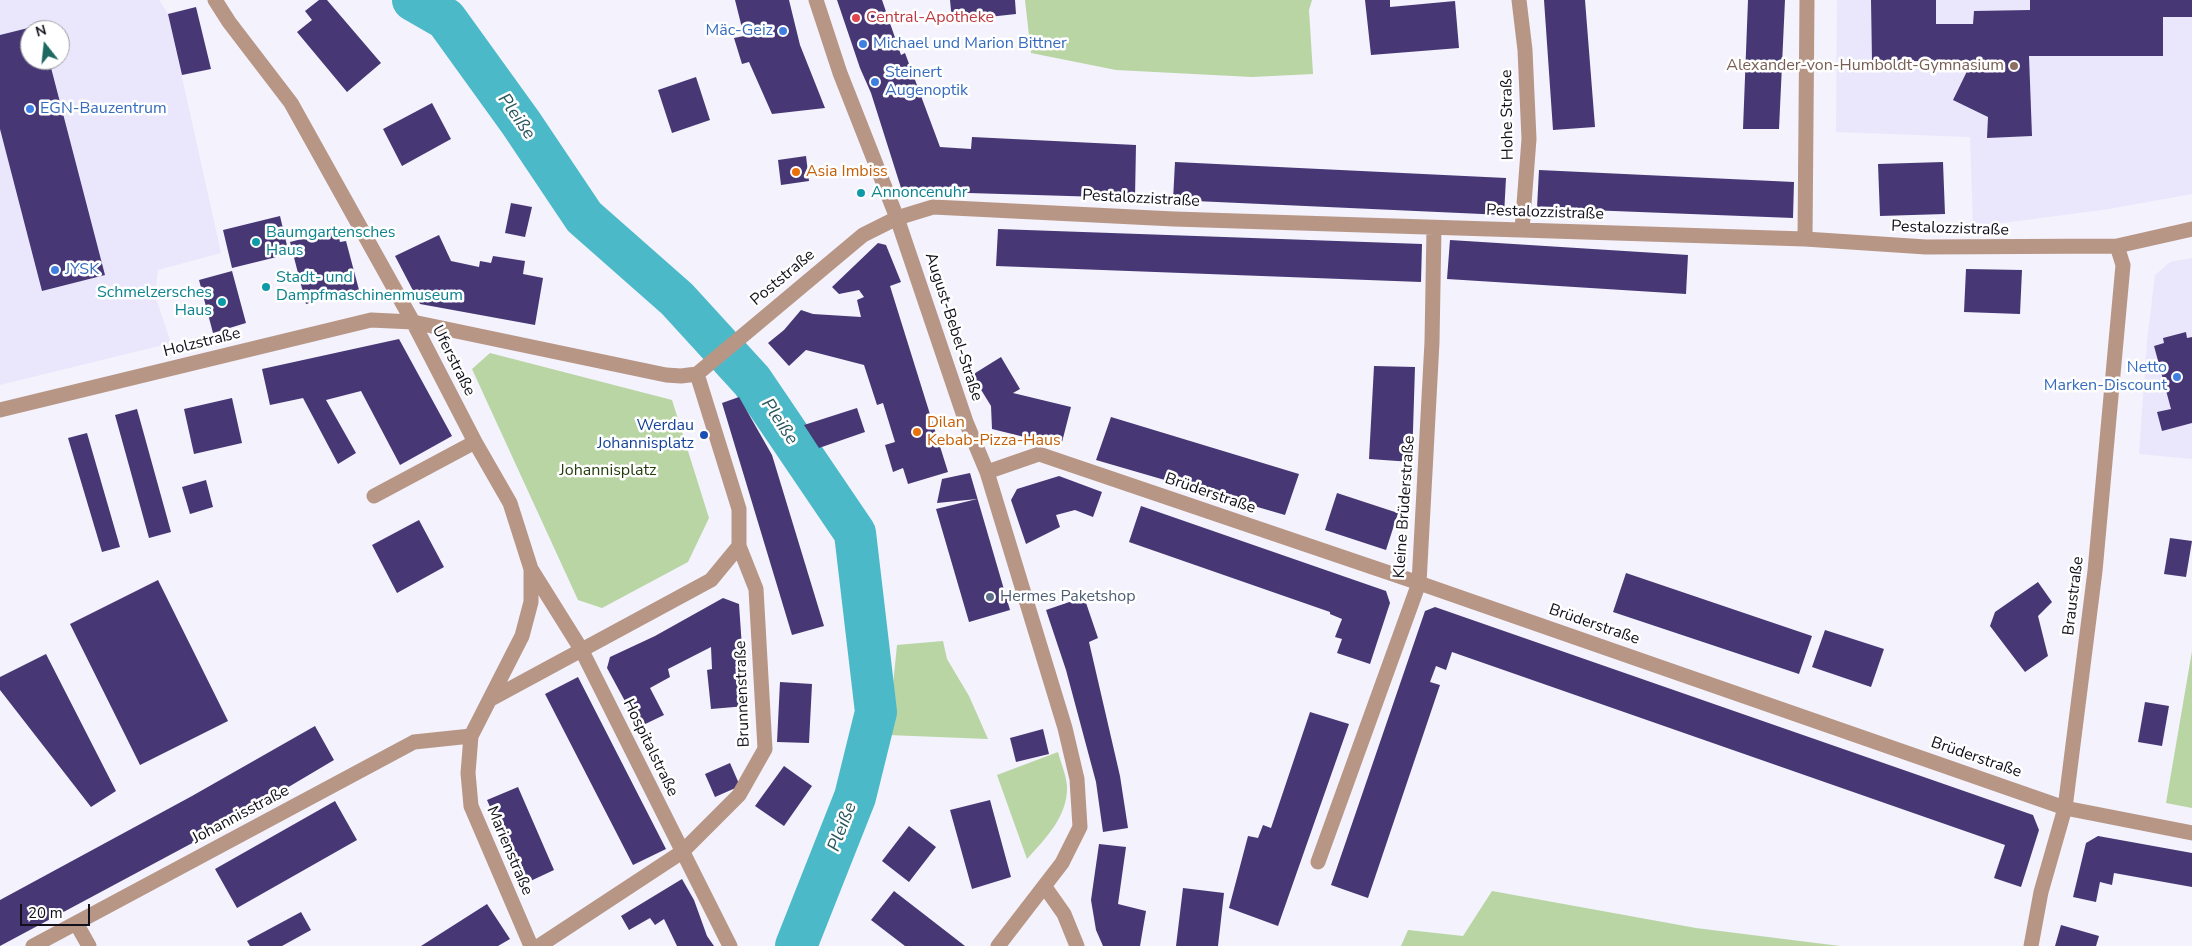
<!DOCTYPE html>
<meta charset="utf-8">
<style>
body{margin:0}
#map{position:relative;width:2192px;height:946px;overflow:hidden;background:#f3f2fd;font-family:"Nunito Sans",sans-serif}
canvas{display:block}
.north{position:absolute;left:20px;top:20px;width:50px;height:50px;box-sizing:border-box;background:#fff;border:1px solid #a09fa3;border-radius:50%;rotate:344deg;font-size:14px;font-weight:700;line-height:20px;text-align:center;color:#12101a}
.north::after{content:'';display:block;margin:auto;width:18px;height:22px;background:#1d6861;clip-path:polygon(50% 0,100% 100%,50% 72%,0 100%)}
.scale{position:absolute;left:20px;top:904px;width:70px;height:22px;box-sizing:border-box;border:2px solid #12101a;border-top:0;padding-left:6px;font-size:15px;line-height:18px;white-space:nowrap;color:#12101a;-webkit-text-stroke:4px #fff;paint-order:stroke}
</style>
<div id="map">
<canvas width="2192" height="946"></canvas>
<div class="north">N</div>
<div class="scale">20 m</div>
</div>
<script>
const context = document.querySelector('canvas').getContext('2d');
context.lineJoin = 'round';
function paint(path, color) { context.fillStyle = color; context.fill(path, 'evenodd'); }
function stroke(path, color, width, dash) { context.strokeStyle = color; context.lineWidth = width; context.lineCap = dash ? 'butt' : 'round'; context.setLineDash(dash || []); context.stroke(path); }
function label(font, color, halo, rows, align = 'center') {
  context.font = font + ' "Nunito Sans",sans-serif'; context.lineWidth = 5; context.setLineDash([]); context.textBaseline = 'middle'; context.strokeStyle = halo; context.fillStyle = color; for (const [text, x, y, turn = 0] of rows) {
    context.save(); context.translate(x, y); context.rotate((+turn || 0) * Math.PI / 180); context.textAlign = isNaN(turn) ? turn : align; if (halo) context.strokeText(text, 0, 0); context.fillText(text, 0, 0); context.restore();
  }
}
paint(new Path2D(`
 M 0,0 L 159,0 L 168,14 L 221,253 L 158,270 L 155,296 L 171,343 L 0,385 ZM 30,30 L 60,30 L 60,60 L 30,60 Z
 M 1837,0 L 2192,0 L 2192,194 L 2109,209 L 1973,227 L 1970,137 L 1836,132 Z
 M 2192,258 L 2192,459 L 2139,454 L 2147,341 L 2155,275 L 2170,262 Z`), '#eae7fc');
paint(new Path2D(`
 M 1025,0 L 1312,0 L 1309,10 L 1313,74 L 1252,77 L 1116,70 L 1031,53 Z
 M 490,353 L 672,400 L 709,518 L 688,562 L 602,608 L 578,600 L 472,369 Z
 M 943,641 L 947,659 L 969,696 L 988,739 L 888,735 L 897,645 Z
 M 2192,651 L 2192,808 L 2166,803 Z
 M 1058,752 C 1061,763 1066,775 1067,786 C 1068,816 1046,838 1027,859 L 997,775 Z
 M 1492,891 L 1696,928 L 1840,946 L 1401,946 L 1408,930 L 1463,936 Z`), '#b8d5a3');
stroke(new Path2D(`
 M 413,0 L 446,19 L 521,123 L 584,217 L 677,299 L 752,381 L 855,533 L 876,712 L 855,797 L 796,946`), '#4cb9c9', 42);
paint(new Path2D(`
 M 319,0 L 327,0 L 381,63 L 347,92 L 297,32 L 312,20 L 305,11 Z
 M 735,0 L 789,0 L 800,45 L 825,108 L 772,114 L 749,62 L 742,64 L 734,38 L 744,36 Z
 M 837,0 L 882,0 L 901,55 L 905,53 L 940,147 L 971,149 L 972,137 L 1136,145 L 1135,198 L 902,191 L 871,93 L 860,68 Z
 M 950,0 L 1015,0 L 1016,14 L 952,21 Z
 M 1365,0 L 1390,0 L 1390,7 L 1455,1 L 1459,48 L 1371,55 Z
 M 1544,0 L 1585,0 L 1595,127 L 1553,130 Z
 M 1748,0 L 1785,0 L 1779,129 L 1743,129 Z
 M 1871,0 L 1936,0 L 1936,24 L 1973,24 L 1974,11 L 2030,10 L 2030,0 L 2192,0 L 2192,17 L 2163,17 L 2163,56 L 2029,56 L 2032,136 L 1987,138 L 1988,117 L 1953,100 L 1972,61 L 1872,61 Z
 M 196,7 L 211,69 L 182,75 L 168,14 Z
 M 40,25 L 41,30 L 30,30 L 30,60 L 49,60 L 105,275 L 42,291 L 0,129 L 0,35 Z
 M 696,77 L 710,120 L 672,133 L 658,90 Z
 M 432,103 L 451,139 L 402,166 L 383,129 Z
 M 806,156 L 809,181 L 781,185 L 778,160 Z
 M 1175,162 L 1506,178 L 1504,215 L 1173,200 Z
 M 1943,162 L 1945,214 L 1880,216 L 1878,164 Z
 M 1539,170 L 1794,182 L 1793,218 L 1537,208 Z
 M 511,203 L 532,207 L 525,237 L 505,233 Z
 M 280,216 L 289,254 L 232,268 L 223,230 Z
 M 998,229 L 1422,244 L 1421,282 L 996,266 Z
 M 337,230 L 340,242 L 346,241 L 359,290 L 306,304 L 290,242 Z
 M 439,235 L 451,261 L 479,267 L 480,261 L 491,263 L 493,256 L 525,261 L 523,274 L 543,278 L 535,325 L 420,304 L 395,256 Z
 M 1450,240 L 1688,255 L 1686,294 L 1447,279 Z
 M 878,243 L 886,245 L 901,282 L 890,286 L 948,472 L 908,484 L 903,468 L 893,472 L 885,445 L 895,442 L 883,403 L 877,405 L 864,365 L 806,350 L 789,366 L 768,343 L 784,330 L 801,310 L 813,314 L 861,317 L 857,300 L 864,297 L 859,290 L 839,294 L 832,287 Z
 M 1966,269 L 2022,270 L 2020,314 L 1964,312 Z
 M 232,271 L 246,323 L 213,333 L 199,280 Z
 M 2186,332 L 2187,338 L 2192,337 L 2192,423 L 2162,431 L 2157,412 L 2171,409 L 2154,346 L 2164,343 L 2163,338 Z
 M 399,339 L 452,436 L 400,465 L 361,391 L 326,400 L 356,453 L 338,464 L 303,398 L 270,405 L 262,369 Z
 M 1001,357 L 1020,389 L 1013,393 L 1071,407 L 1061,446 L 992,429 L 991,406 L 972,375 Z
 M 1374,366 L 1415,367 L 1412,462 L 1369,459 Z
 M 739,397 L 772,455 L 824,626 L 792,635 L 722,403 Z
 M 232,398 L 242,443 L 194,454 L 184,409 Z
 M 857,408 L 865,432 L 819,448 L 804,425 Z
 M 137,409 L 171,532 L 149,538 L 115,415 Z
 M 1111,417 L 1299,474 L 1285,515 L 1096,460 Z
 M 87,433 L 120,547 L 102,552 L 68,438 Z
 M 970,473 L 1010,610 L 969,622 L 936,509 L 977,499 L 937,503 L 942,479 Z
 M 1059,476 L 1102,492 L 1093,517 L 1075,510 L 1056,515 L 1060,527 L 1026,544 L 1011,500 L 1017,489 Z
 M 206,480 L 213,507 L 190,514 L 182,487 Z
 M 1337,493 L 1398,513 L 1386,550 L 1325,530 Z
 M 1141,506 L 1386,591 L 1390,603 L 1370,664 L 1337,653 L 1342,639 L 1335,637 L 1342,619 L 1330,614 L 1330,612 L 1129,542 Z
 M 419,520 L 444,567 L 397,593 L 372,545 Z
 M 2170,538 L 2192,541 L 2186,577 L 2164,574 Z
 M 1626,573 L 1812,636 L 1799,674 L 1613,612 Z
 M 158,580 L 228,721 L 140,765 L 70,624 Z
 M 2038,582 L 2052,602 L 2038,616 L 2048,656 L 2025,672 L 1990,626 L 1995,612 Z
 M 1084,597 L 1098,638 L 1089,642 L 1120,776 L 1128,828 L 1103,832 L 1096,782 L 1066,670 L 1046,610 Z
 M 723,598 L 739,604 L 746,706 L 711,709 L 707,670 L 712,669 L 711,647 L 668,669 L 670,677 L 650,688 L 664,715 L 639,727 L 607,668 L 610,657 L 655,636 Z
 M 1435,607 L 2033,815 L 2039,830 L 2021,887 L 1994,878 L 2005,845 L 1452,652 L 1446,670 L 1436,666 L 1430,682 L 1440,685 L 1368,898 L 1331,885 L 1425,611 Z
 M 1825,630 L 1884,649 L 1871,687 L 1812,667 Z
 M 46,654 L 116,791 L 91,807 L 0,690 L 0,677 Z
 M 578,677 L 666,849 L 633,865 L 545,694 Z
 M 780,682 L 812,684 L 809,743 L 777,742 Z
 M 2145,702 L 2169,706 L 2162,746 L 2138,742 Z
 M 1310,712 L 1349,724 L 1278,926 L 1229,908 L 1248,836 L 1258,838 L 1263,825 L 1271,828 Z
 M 315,726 L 334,760 L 211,833 L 0,946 L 0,900 L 192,796 Z
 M 1043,729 L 1049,754 L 1016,762 L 1010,738 Z
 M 730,763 L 740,786 L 715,797 L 705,774 Z
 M 784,766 L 812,786 L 784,826 L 755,806 Z
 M 518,787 L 554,870 L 524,884 L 487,800 Z
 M 990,800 L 1011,877 L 972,889 L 950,810 Z
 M 335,801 L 357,840 L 237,908 L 215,869 Z
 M 909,826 L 936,847 L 909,882 L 882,861 Z
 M 2098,836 L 2192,853 L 2192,887 L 2114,873 L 2112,885 L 2100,882 L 2096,902 L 2073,897 L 2086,843 Z
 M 1099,844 L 1126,847 L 1118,904 L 1146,911 L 1140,946 L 1103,946 L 1096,930 L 1091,900 Z
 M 682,879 L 694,900 L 707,936 L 714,946 L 677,946 L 664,919 L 655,925 L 650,918 L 629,930 L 621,916 Z
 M 1183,888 L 1224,893 L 1218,946 L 1176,946 Z
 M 894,891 L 965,946 L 905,946 L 871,920 Z
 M 487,904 L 510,939 L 498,946 L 421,946 Z
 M 301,912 L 311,930 L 282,946 L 250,946 L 247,941 Z
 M 2061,925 L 2099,936 L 2096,946 L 2055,946 Z`), '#473875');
stroke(new Path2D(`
 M 215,0 L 229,22 L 291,103 L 413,322 L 475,442 L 510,503 L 531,569 L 531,602 L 522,636 L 471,736 L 468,773 L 471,806 L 531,946
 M 816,0 L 840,73 L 897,218 L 966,422 L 987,472 L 1065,728 L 1077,779 L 1080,827 L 1062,863 L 998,946
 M 1519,0 L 1525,50 L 1529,139 L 1522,230
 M 1805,239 L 1807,0
 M 0,410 L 371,320 L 413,322 L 666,375 L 681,376 L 697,374 L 863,235 L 897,218 L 933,207 L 1174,219 L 1805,239 L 1926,247 L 2117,246 L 2192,229
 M 987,472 L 1039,454 L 1419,583 L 2065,808 L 2192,833
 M 374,496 L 475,442
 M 531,569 L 581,649 L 730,946
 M 491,699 L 711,580 L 739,546 L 739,509 L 697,374
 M 1318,862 L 1419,583 L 1432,342 L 1434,228
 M 1045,887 L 1064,914 L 1077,946
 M 76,923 L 89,946
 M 33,946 L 414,742 L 471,736
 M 539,946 L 682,852 L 739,795 L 765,749 L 756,589 L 739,546
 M 2031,946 L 2041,892 L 2065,808 L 2095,571 L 2123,265 L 2117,246`), '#b79686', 15);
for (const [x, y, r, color] of [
 [856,18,5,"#e0444e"],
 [783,31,5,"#3f7fe0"],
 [863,44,5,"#3f7fe0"],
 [2014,66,5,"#8d6e63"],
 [875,82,5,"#3f7fe0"],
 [30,109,5,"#3f7fe0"],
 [796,172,5,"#e8710a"],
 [861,193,5,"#0f9aa8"],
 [256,242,5,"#0f9aa8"],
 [55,270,5,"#3f7fe0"],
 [266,287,5,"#0f9aa8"],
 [222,302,5,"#0f9aa8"],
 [2177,377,5,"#3f7fe0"],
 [917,432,5,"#e8710a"],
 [704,435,5,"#1a4fb4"],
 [990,597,5,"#5c6f8a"]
]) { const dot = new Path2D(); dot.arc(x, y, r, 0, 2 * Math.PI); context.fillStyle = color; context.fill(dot); stroke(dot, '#fff', 2); }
label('16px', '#be3a42', '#fff', [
 ["Central-Apotheke",866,18]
], 'left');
label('16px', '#366cbe', '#fff', [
 ["Mäc-Geiz",773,31,"right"],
 ["Michael und Marion Bittner",873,44],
 ["Steinert",885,73],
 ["Augenoptik",885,91],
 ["EGN-Bauzentrum",40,109],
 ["JYSK",65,270],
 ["Netto",2167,368,"right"],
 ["Marken-Discount",2167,386,"right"]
], 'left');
label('16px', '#785e54', '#fff', [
 ["Alexander-von-Humboldt-Gymnasium",2004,66]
], 'right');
label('16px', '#12101a', '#fff', [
 ["Hohe Straße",1508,115,-91],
 ["Pestalozzistraße",1141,199,3],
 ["Pestalozzistraße",1545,213,2],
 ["Pestalozzistraße",1950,229,2],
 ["Poststraße",783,278,-40],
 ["August-Bebel-Straße",953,327,72],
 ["Holzstraße",202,343,-14],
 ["Uferstraße",453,361,63],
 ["Brüderstraße",1210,494,19],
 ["Kleine Brüderstraße",1405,507,-86],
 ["Braustraße",2074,596,-83],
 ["Brüderstraße",1594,625,19],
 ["Brunnenstraße",743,694,-92],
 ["Hospitalstraße",650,748,64],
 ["Brüderstraße",1976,758,19],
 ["Johannisstraße",241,815,-28],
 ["Marienstraße",509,851,67]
]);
label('16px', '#c56008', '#fff', [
 ["Asia Imbiss",806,172],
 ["Dilan",927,423],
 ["Kebab-Pizza-Haus",927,441]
], 'left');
label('16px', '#0d838f', '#fff', [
 ["Annoncenuhr",871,193],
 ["Baumgartensches",266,233],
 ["Haus",266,251],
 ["Stadt- und",276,278],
 ["Dampfmaschinenmuseum",276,296],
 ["Schmelzersches",212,293,"right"],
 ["Haus",212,311,"right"]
], 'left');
label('16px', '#164399', '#fff', [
 ["Werdau",694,426],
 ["Johannisplatz",694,444]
], 'right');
label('16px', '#263e0d', '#fff', [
 ["Johannisplatz",608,471]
]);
label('16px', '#4e5e75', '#fff', [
 ["Hermes Paketshop",1000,597]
], 'left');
label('italic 18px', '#28575f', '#fff', [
 ["Pleiße",516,117,55],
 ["Pleiße",779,422,56],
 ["Pleiße",843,827,-69]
]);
</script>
